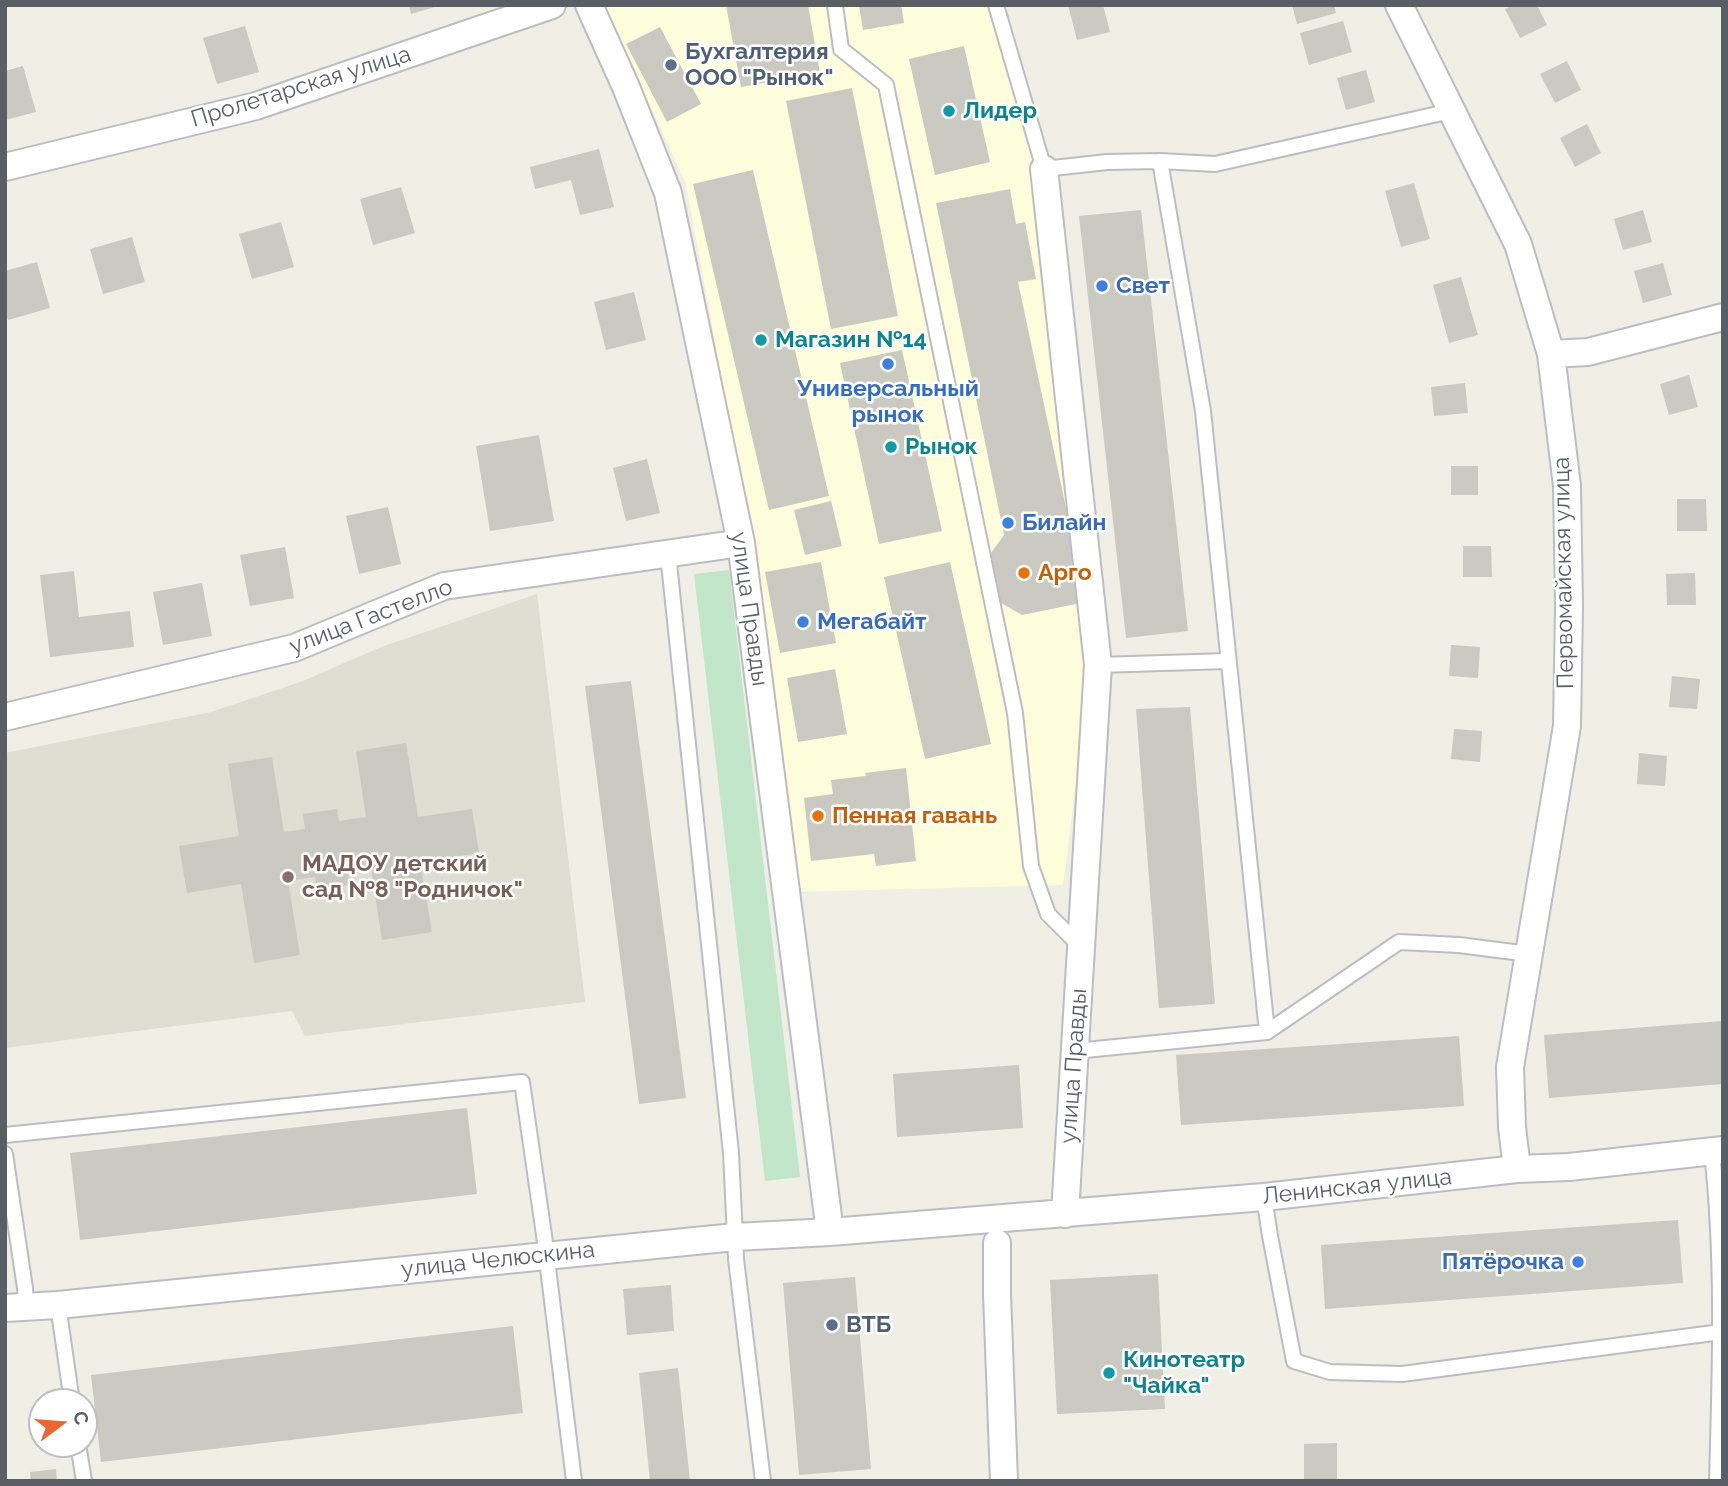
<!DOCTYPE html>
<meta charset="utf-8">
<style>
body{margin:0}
#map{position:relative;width:1728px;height:1486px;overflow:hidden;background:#efefe5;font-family:Raleway,sans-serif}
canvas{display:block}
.frame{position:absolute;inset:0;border:7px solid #5c5e65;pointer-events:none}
.north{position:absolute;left:28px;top:1388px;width:70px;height:70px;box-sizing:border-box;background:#fff;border:2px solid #bebfc1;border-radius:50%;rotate:74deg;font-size:19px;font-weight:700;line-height:28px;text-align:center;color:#5c5e65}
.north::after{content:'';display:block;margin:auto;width:24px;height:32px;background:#e86732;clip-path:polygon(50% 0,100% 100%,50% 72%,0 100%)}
</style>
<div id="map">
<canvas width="1728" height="1486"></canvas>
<div class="frame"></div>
<div class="north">С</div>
</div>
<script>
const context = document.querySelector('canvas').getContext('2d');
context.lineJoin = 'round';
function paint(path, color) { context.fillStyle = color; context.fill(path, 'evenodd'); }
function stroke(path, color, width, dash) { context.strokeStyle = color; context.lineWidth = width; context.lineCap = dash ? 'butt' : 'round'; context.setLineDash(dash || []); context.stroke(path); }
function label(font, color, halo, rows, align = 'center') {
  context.font = font + ' Raleway,sans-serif'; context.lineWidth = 5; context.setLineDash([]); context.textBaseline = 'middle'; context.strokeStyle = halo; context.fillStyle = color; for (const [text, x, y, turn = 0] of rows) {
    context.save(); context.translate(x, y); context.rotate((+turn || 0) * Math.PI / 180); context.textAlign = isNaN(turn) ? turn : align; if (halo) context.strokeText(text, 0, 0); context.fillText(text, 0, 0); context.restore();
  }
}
paint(new Path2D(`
 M 604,5 L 989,5 L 1035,164 L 1092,657 L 1063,885 L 791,892 L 752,545 L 686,184 Z`), '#fefddb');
paint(new Path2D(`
 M 537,594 L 585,1002 L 305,1036 L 292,1011 L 5,1048 L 5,753 L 211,712 L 303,681 L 381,647 Z`), '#dfded3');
paint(new Path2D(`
 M 729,570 L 800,1177 L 765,1181 L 694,574 Z`), '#c1e6c9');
paint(new Path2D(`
 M 409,5 L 438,5 L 438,6 L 411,14 Z
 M 726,5 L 808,5 L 820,73 L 741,87 Z
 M 859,5 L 901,5 L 904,23 L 863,30 Z
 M 1068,5 L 1103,5 L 1110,32 L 1077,40 Z
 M 1292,5 L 1334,5 L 1336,13 L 1297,24 Z
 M 1513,5 L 1537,5 L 1547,25 L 1520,38 L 1505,9 Z
 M 1343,21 L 1352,52 L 1309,65 L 1300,33 Z
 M 245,26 L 259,72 L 217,84 L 203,38 Z
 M 660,27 L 701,104 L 667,122 L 626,44 Z
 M 964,46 L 990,162 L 935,175 L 909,59 Z
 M 1567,61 L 1581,90 L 1555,103 L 1540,74 Z
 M 23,66 L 36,112 L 5,120 L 5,71 Z
 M 1366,70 L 1375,102 L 1346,110 L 1337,78 Z
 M 852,88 L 898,316 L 831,329 L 786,101 Z
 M 1587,124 L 1601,153 L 1575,167 L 1560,138 Z
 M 599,149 L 614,207 L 580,215 L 571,180 L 535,189 L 530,167 Z
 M 753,170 L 829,496 L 769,510 L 693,184 Z
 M 1414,183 L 1430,239 L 1401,247 L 1385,191 Z
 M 401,187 L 415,233 L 373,245 L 360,199 Z
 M 1010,189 L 1016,224 L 1025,222 L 1036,279 L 1018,282 L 1086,602 L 1022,615 L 1001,603 L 991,553 L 1004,535 L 936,203 Z
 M 1141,210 L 1188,631 L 1126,638 L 1079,216 Z
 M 1643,210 L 1652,242 L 1623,250 L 1614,219 Z
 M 281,222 L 294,267 L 252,279 L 239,234 Z
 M 132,237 L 145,282 L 103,294 L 90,249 Z
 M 37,262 L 50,308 L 8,320 L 5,311 L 5,271 Z
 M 1663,263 L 1672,295 L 1643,303 L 1634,271 Z
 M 1461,277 L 1478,335 L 1449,343 L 1433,285 Z
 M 634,292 L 646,340 L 606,350 L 594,302 Z
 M 902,350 L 942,531 L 879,544 L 840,363 Z
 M 1689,375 L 1698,407 L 1669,415 L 1660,384 Z
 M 1465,383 L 1468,413 L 1434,416 L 1431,387 Z
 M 539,435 L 554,521 L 490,531 L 476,446 Z
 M 647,459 L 660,513 L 626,521 L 613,468 Z
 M 1451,466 L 1478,466 L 1478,495 L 1451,495 Z
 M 1677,499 L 1706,499 L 1707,531 L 1677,531 Z
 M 831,501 L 842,546 L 805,555 L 794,510 Z
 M 388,507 L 401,564 L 359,574 L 346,516 Z
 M 1463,546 L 1491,546 L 1492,577 L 1463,577 Z
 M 285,547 L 294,598 L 250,606 L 240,555 Z
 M 821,562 L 836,643 L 780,653 L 765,572 Z
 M 950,562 L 991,744 L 925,759 L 884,577 Z
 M 74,571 L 79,617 L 130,611 L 134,647 L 50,657 L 40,575 Z
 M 1695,573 L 1696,605 L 1667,605 L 1666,574 Z
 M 202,583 L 212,636 L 163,645 L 153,592 Z
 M 1451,645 L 1480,647 L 1478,678 L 1449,676 Z
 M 835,669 L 847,734 L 798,742 L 787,678 Z
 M 1672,676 L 1700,679 L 1697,709 L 1669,707 Z
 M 631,681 L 686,1098 L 639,1104 L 585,686 Z
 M 1190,707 L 1215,1004 L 1159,1008 L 1136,709 Z
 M 1454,729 L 1482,731 L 1480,762 L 1451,759 Z
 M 406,743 L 418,817 L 472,809 L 479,853 L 420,862 L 432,932 L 382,940 L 371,869 L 348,873 L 350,885 L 317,890 L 315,877 L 288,881 L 300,955 L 254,963 L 241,884 L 187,893 L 179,846 L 239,836 L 228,764 L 272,757 L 284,832 L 305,829 L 303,814 L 337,809 L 339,821 L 366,817 L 356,751 Z
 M 1639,753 L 1667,756 L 1665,786 L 1637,784 Z
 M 906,768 L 916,861 L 876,866 L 874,854 L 811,861 L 804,798 L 833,794 L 831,780 L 866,776 L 865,773 Z
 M 1723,1021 L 1723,1084 L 1549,1098 L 1544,1035 Z
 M 1459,1036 L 1464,1106 L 1181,1125 L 1176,1055 Z
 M 1019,1065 L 1023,1128 L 897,1137 L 893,1074 Z
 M 467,1108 L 477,1194 L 80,1240 L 70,1153 Z
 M 1678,1220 L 1683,1283 L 1325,1309 L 1321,1245 Z
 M 1158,1274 L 1165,1409 L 1057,1414 L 1050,1280 Z
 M 855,1277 L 871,1469 L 799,1475 L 783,1283 Z
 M 671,1285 L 674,1331 L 627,1335 L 623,1289 Z
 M 513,1326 L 523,1413 L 101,1462 L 91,1375 Z
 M 678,1368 L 690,1481 L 650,1481 L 639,1373 Z
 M 1337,1443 L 1337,1481 L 1304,1481 L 1304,1444 Z
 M 56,1469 L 57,1481 L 31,1481 L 30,1472 Z`), '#cac9c2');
const lane = new Path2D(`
 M 835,5 L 841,49 L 886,85 L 1015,713 L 1031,866 L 1048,914 L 1080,946
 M 996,5 L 1044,169 L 1107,162 L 1160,161 L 1215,164 L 1451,111
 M 1160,161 L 1203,411 L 1267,1032 L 1399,942 L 1459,945 L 1529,954
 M 668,554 L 731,1153 L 736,1259 L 763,1481
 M 1098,665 L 1228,661
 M 1075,1051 L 1267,1032
 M 5,1135 L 522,1082 L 544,1235 L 574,1481
 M 1712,1152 C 1724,1261 1720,1371 1717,1481
 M 5,1154 L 25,1288 L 26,1307
 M 1264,1197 L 1270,1236 L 1294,1361 L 1330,1372 L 1402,1374 L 1721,1332
 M 58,1305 L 72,1402
 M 78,1444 L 84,1481`);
const street = new Path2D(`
 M 589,5 L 626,87 L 668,193 L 741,543 L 830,1232
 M 1399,5 L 1518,244 L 1551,354 L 1567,486 L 1569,607 L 1567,726 L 1510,1067 L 1512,1127 L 1517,1169
 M 5,167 L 256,106 L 552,5
 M 1044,169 L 1098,665 L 1065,1214
 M 1551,354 L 1588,352 L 1723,317
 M 5,717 L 294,648 L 444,586 L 741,543
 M 997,1243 L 997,1294 L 1004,1481
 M 5,1308 L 58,1305 L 735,1237 L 830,1232 L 1264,1197 L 1517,1169 L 1569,1167 L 1723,1150`);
stroke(lane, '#bcbdc3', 18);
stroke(street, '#bcbdc3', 30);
stroke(lane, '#fff', 14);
stroke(street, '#fff', 26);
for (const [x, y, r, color] of [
 [671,65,7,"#5c6f8a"],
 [949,111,7,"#0f9aa8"],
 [1102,286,7,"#3f7fe0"],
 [761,340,7,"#0f9aa8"],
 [888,364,7,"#3f7fe0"],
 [891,447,7,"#0f9aa8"],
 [1008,523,7,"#3f7fe0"],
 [1024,573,7,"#e8710a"],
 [803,622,7,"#3f7fe0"],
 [818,816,7,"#e8710a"],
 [288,877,7,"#8d6e63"],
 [1578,1262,7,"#3f7fe0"],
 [832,1325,7,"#5c6f8a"],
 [1109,1373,7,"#0f9aa8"]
]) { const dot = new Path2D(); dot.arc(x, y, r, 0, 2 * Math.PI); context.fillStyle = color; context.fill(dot); stroke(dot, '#fff', 2.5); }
label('bold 23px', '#4e5e75', '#fff', [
 ["Бухгалтерия",685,52],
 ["ООО \"Рынок\"",685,78],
 ["ВТБ",846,1325]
], 'left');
label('23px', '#5c5e65', '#fff', [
 ["Пролетарская улица",301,87,-17],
 ["Первомайская улица",1564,573,-91],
 ["улица Правды",749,609,82],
 ["улица Гастелло",371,617,-21],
 ["улица Правды",1074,1066,-86],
 ["Ленинская улица",1357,1187,-6],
 ["улица Челюскина",498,1260,-6]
]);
label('bold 23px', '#0d838f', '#fff', [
 ["Лидер",963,111],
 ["Магазин №14",775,340],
 ["Рынок",905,447],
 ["Кинотеатр",1123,1360],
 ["\"Чайка\"",1123,1386]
], 'left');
label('bold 23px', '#366cbe', '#fff', [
 ["Свет",1116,286],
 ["Универсальный",888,389,"center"],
 ["рынок",888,415,"center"],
 ["Билайн",1022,523],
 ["Мегабайт",817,622],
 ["Пятёрочка",1564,1262,"right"]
], 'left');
label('bold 23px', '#c56008', '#fff', [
 ["Арго",1038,573],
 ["Пенная гавань",832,816]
], 'left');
label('bold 23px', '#785e54', '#fff', [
 ["МАДОУ детский",302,864],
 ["сад №8 \"Родничок\"",302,890]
], 'left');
</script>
